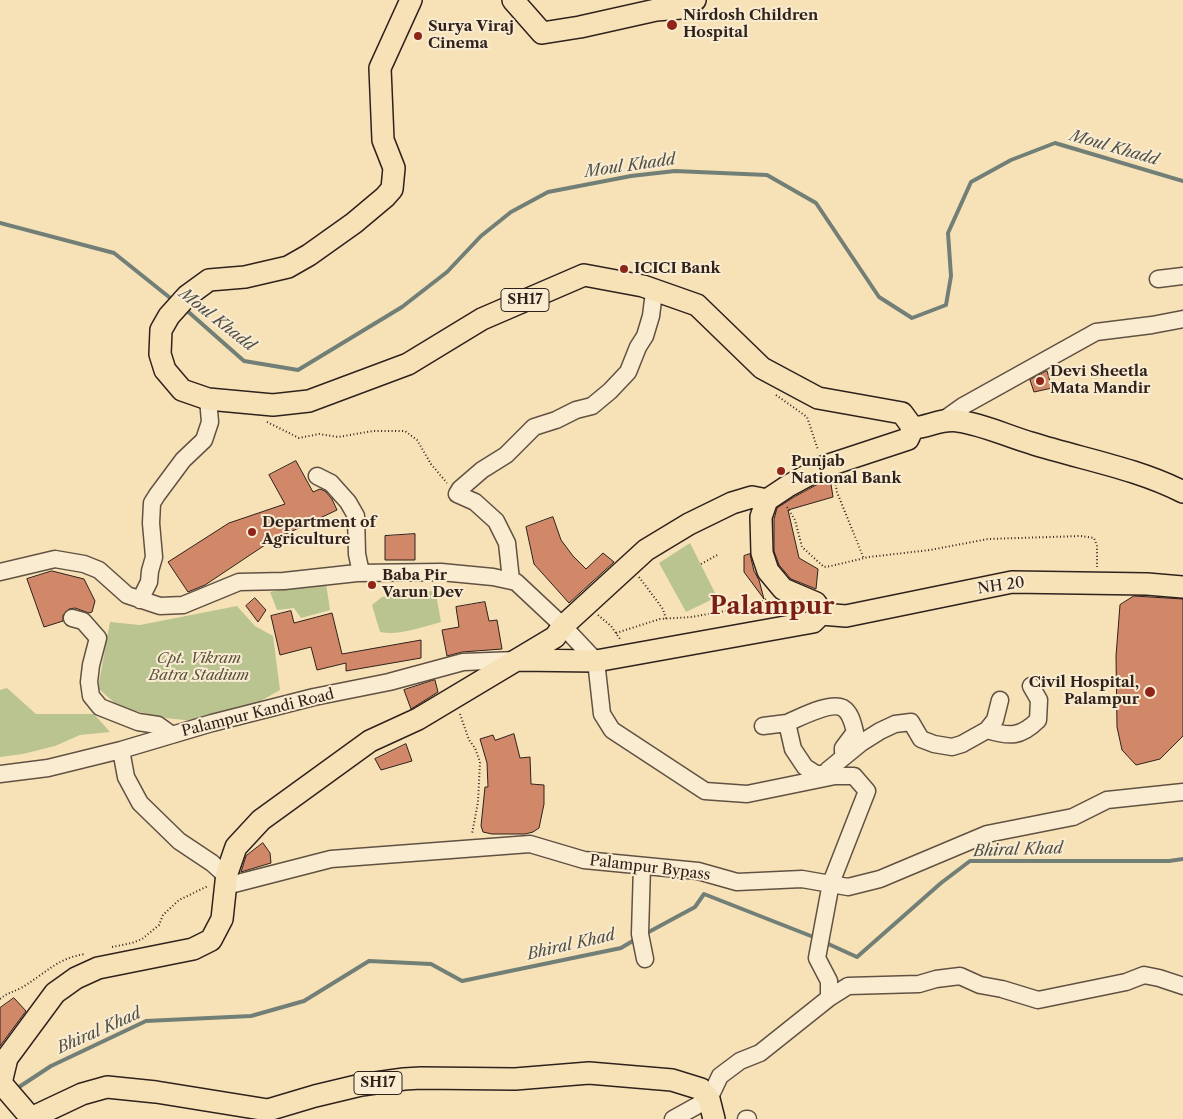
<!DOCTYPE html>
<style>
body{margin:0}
canvas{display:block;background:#f7e2b8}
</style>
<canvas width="1183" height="1119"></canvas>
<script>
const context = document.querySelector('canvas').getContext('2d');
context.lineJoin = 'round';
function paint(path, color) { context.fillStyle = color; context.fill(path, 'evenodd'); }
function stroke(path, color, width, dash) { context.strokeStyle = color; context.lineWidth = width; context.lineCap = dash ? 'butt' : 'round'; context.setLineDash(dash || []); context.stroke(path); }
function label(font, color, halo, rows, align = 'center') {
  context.font = font + ' "Libre Caslon Text",serif'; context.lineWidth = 4; context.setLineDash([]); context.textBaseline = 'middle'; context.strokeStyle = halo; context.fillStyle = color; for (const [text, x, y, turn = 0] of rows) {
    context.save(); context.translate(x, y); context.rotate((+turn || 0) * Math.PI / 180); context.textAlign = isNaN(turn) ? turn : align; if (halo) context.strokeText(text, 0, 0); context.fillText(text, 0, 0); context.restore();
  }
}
paint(new Path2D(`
 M 690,543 L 717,597 L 686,612 L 659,563 Z
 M 318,582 L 326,583 L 330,610 L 301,618 L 294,608 L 277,610 L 270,592 Z
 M 432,591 L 436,594 L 441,622 C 422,627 399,636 380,632 L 372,605 L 382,597 Z
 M 237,606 L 255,626 L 273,636 L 280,690 L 243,711 L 204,722 L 165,718 L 119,707 L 98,688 L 110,622 L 140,625 Z
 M 7,688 L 36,714 L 94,714 L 110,732 L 80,735 L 55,746 L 23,754 L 0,757 L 0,690 Z`), '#bac490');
stroke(new Path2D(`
 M 0,223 L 114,253 L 174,301
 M 184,308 L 244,361 L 298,370 L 402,307 L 447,272 L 481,236 L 511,212 L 548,192 L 631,176 L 675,171 L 767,175 L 816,203 L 879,297 L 912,318 L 946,305 L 951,276 L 948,233 L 971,182 L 1011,160 L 1055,143 L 1183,181
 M 645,934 L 695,907 L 704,894 L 816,938
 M 824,942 L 857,957 L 941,883 L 970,861 L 1169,861 L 1183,859
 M 16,1089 L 51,1066 L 146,1021 L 251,1016 L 304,1001 L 369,961 L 431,964 L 462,981 L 621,948 L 636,939`), '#727f77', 4);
const building = new Path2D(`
 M 1047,371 L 1052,388 L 1034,392 L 1030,380 Z
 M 296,461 L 313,492 L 320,489 L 325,491 L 332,499 L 337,510 L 271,541 L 205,585 L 188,592 L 168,562 L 229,523 L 285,504 L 269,475 Z
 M 830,478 L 833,497 L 788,510 L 799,558 L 818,569 L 816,589 L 791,579 L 779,565 L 774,551 L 774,519 L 777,508 L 794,497 Z
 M 553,517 L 561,540 L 573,556 L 586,569 L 603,553 L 614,562 L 569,603 L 534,564 L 526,527 Z
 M 415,534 L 415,560 L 385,560 L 385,536 Z
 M 750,554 L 754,571 L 759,580 L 764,599 L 744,572 L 744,556 Z
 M 52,571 L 84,579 L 95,601 L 92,612 L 89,613 L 75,608 L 69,609 L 63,615 L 63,621 L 44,627 L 27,579 Z
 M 1134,596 L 1183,599 L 1183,736 L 1160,759 L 1136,765 L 1122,750 L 1117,727 L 1116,656 L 1120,605 Z
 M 255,598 L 266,610 L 258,622 L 246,606 Z
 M 485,602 L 489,621 L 497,620 L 502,649 L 462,652 L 447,656 L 442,630 L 459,627 L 456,607 Z
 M 291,611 L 294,623 L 332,613 L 342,654 L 421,640 L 421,658 L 346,671 L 346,663 L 317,670 L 311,647 L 280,655 L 271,616 Z
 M 435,680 L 438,692 L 411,709 L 404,690 Z
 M 514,734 L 520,758 L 530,757 L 531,784 L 544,785 L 544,804 L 539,828 L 533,832 L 525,834 L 492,834 L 483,832 L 481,826 L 485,787 L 488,787 L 487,763 L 480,739 L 493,735 L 495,740 Z
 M 406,744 L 412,761 L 381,770 L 375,759 Z
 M 263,843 L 270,853 L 271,863 L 241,872 L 246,856 Z
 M 14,998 L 26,1011 L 0,1046 L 0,1008 Z`);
paint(building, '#d18869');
stroke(building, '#2f211c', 1);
const minor = new Path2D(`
 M 1158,279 L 1183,276
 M 942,421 L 963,406 L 1096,332 L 1152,325 L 1183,319
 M 317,476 L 331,483 L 348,502 L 356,516 L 357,554 L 361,573
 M 0,572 L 55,559 L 84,564 L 99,570 L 127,595 L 160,606 L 183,605 L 239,582 L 284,581 L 357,573 L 441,572 L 493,577 L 516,582 L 563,626 L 596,661 L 602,714 L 612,730 L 705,791 L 747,794 L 835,776 L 854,776 L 867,791 L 831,883 L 817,958 L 829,981 L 829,998 L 760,1053 L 740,1061 L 720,1076 L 709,1099 L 673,1119
 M 511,580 L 507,543 L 496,521 L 475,502 L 457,494 L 460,489 L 482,470 L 506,455 L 534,427 L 556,420 L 576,410 L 592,406 L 610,391 L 628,372 L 638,347 L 645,336 L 651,316 L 653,300 L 660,292
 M 140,600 L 149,582 L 150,571 L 154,557 L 151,523 L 152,503 L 157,495 L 183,460 L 204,440 L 210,422 L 208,399
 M 72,618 L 83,621 L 98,638 L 91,665 L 89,682 L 91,696 L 100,707 L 138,722 L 158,725 L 172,735
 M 787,723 C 799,718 831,701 843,708 C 851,713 853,724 855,732 L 843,748 L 843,752
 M 763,726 L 787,723 L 793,749 L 805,767 L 816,774 L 826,774
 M 987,730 L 995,720 L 1000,700
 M 121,750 L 126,777 L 140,803 L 179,841 L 212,863 L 222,872 L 227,873
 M 0,774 L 48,768 L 121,750 L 212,723 L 314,697 L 389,682 L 463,662 L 517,660
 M 824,778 L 828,770 L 861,743 L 880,731 L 895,724 L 911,722 L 921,739 L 934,744 L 952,747 L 962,744 L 987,730 C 1010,737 1021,737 1038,720 L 1039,700 L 1031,686
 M 642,866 L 640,934 L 645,959
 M 226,886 L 331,859 L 530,844 L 584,860 L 698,871 L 737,882 L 802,879 L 848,887 L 880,879 L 987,834 L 1073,817 L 1107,800 L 1183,792
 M 829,998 L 848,986 L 919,984 L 936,979 L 960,976 L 980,985 L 1002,989 L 1038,1000 L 1126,982 L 1144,975 L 1159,978 L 1183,986
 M 746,1119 L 748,1119`);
const major = new Path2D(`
 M 411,0 L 380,68 L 383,140 L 394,168 L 392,189 L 385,197 L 354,223 L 309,255 L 288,267 L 245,277 L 209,280 L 187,296 L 169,316 L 161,330 L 160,354 L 165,370 L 182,390 L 208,399 L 273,405 L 309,401 L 408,364 L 482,319 L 584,275 L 643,286 L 697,305 L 762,368 L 818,398 L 902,413 L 913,428 L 908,439 L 823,467 L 788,486 L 767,500 L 761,517 L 762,553 L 768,571 L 783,589 L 816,603 L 821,614
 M 513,0 L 542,33 L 580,27 L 656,10 L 681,8 L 695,0
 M 913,428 C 929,427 942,418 958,421 C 982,424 1007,436 1031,443 C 1081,459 1136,468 1183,492
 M 821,614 L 846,616 L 1012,582 L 1147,584 L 1183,587
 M 518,660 L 596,661 L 813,622 L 821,614
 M 714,1119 L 709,1099 L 701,1089 L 672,1080 L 589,1073 L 515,1079 L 421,1078 L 404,1079 L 361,1085 L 315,1096 L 268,1110 L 156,1092 L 107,1087 L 82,1094 L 31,1118 L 1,1083 L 7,1058 L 55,993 L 76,978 L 98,968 L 193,949 L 211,940 L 222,919 L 227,873 L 236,847 L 261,820 L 370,741 L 418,719 L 555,637 L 563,626 L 646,550 L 689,524 L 732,503 L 752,497 L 767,500`);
stroke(minor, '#615143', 19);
stroke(major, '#2f211c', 24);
stroke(new Path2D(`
 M 776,395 L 807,417 L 818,450
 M 267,422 L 299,438 L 319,434 L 338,437 L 373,431 L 405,431 L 417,440 L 431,464 L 447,483
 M 835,481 L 837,492 L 864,559
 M 787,507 L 795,520 L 802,547 L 824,567 L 831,566 L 869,557 L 930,550 L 988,539 L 1081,536 L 1094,538 L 1097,546 L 1097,567
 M 701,564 L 719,554
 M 639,577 L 663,609 L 666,619
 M 598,615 L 611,626 L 620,639
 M 616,633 L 660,619 L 691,617 L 754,606 L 768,598
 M 460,714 L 469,740 L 475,748 L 480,762 L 478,802 L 472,834
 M 112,947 L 132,943 L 142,939 L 159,925 L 163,915 L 179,900 L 208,886
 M 0,999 C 7,993 13,992 21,988 C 45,974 57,958 85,954`), '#2f211c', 2, [1, 2.5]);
stroke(minor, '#faecd1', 16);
stroke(major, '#f7e2b8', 21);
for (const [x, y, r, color] of [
 [672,25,6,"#8f2418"],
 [418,36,5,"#8f2418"],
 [624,269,5,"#8f2418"],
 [1040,381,5,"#8f2418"],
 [781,471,5,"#8f2418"],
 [252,532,5,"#8f2418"],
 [372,585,5,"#8f2418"],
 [1150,692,6,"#8f2418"]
]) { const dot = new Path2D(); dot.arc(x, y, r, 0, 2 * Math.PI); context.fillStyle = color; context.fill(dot); stroke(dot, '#faecd1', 2); }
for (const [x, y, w] of [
 [525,300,48],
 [378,1083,48]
]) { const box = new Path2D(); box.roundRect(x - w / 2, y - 11.5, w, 23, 4); context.fillStyle = '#faecd1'; context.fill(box); stroke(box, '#2f211c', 1); }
label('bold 14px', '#2f211c', null, [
 ["SH17",525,300],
 ["SH17",378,1083]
]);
label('bold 15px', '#2f211c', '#faecd1', [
 ["Nirdosh Children",683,16],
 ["Hospital",683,33],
 ["Surya Viraj",428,27],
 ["Cinema",428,44],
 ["ICICI Bank",634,269],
 ["Devi Sheetla",1050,372],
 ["Mata Mandir",1050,389],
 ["Punjab",791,462],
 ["National Bank",791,479],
 ["Department of",262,523],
 ["Agriculture",262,540],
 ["Baba Pir",382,576],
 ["Varun Dev",382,593],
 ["Civil Hospital,",1139,683,"right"],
 ["Palampur",1139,700,"right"]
], 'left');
label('15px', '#2f211c', '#faecd1', [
 ["NH 20",1001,586,-8],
 ["Palampur Kandi Road",258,713,-14],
 ["Palampur Bypass",650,868,7]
]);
label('italic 15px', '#59523f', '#faecd1', [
 ["Cpt. Vikram",199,659],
 ["Batra Stadium",199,676]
]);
label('italic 16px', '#50504a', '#faecd1', [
 ["Moul Khadd",1114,148,16],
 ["Moul Khadd",630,166,-8],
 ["Moul Khadd",217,320,38],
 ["Bhiral Khad",1018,850,-2],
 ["Bhiral Khad",571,945,-13],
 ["Bhiral Khad",99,1031,-24]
]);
label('bold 25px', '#7a1f14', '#faecd1', [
 ["Palampur",772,607]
]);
</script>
